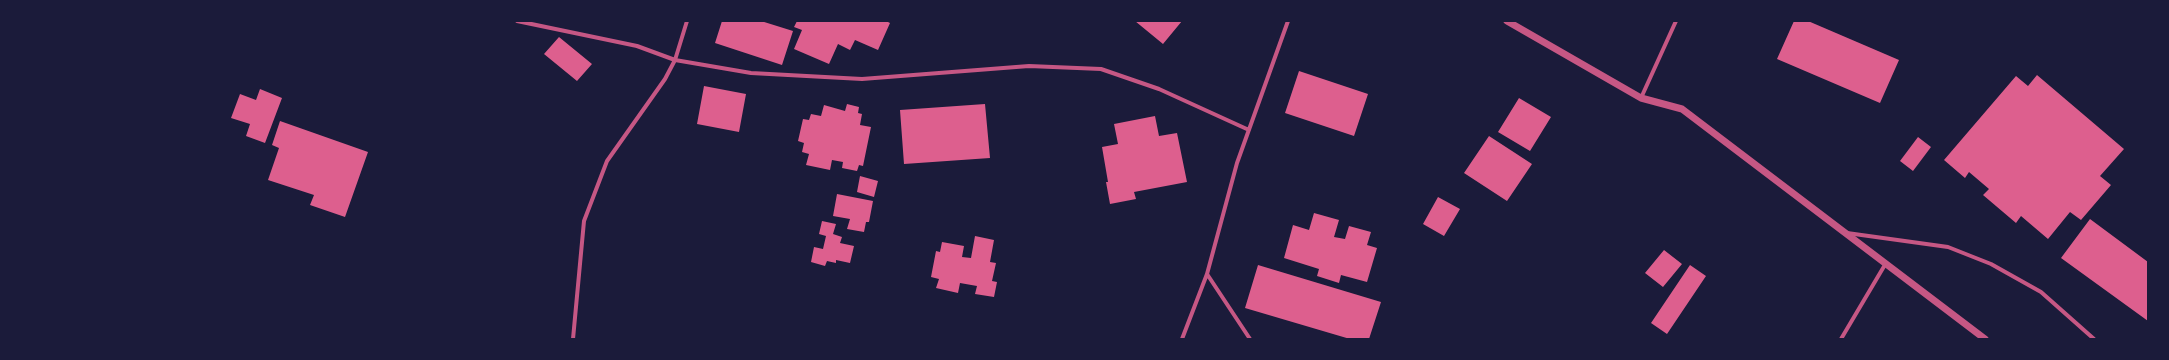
<!DOCTYPE html>
<style>
body{margin:0}
#map{position:relative;width:2169px;height:360px;overflow:hidden;background:#1b1b3a;font-family:"PT Sans Narrow",sans-serif}
canvas{display:block}
.frame{position:absolute;inset:0;border:22px solid #1b1b3a;pointer-events:none}
</style>
<div id="map">
<canvas width="2169" height="360"></canvas>
<div class="frame"></div>
</div>
<script>
const context = document.querySelector('canvas').getContext('2d');
context.lineJoin = 'round';
function paint(path, color) { context.fillStyle = color; context.fill(path, 'evenodd'); }
function stroke(path, color, width, dash) { context.strokeStyle = color; context.lineWidth = width; context.lineCap = dash ? 'butt' : 'round'; context.setLineDash(dash || []); context.stroke(path); }
paint(new Path2D(`
 M 722,21 L 761,21 L 793,31 L 782,65 L 715,43 Z
 M 797,21 L 886,21 L 890,23 L 878,50 L 855,40 L 850,50 L 838,44 L 829,64 L 794,49 L 802,30 L 794,27 Z
 M 1135,21 L 1182,21 L 1163,44 Z
 M 1794,21 L 1808,21 L 1899,60 L 1880,103 L 1777,59 Z
 M 559,37 L 592,64 L 577,81 L 544,54 Z
 M 1299,71 L 1368,94 L 1354,136 L 1285,113 Z
 M 2037,75 L 2124,149 L 2100,176 L 2111,185 L 2081,220 L 2070,212 L 2048,239 L 2021,216 L 2016,223 L 1983,195 L 1989,189 L 1969,172 L 1965,178 L 1944,160 L 2016,76 L 2028,86 Z
 M 704,86 L 746,94 L 739,132 L 697,124 Z
 M 260,89 L 282,98 L 265,143 L 246,136 L 250,124 L 231,118 L 240,94 L 256,100 Z
 M 1519,98 L 1551,117 L 1530,151 L 1498,132 Z
 M 847,104 L 859,107 L 858,113 L 862,114 L 860,125 L 871,127 L 863,166 L 859,165 L 857,171 L 842,168 L 843,162 L 832,160 L 830,170 L 806,165 L 809,154 L 802,152 L 804,143 L 798,141 L 803,119 L 809,120 L 811,114 L 821,116 L 824,105 L 845,111 Z
 M 985,104 L 990,158 L 904,164 L 900,110 Z
 M 1155,116 L 1159,136 L 1177,133 L 1187,182 L 1134,192 L 1136,199 L 1110,204 L 1106,182 L 1108,182 L 1102,147 L 1118,144 L 1114,124 Z
 M 280,121 L 368,152 L 345,217 L 310,205 L 314,195 L 268,180 L 279,148 L 272,145 Z
 M 1489,136 L 1532,164 L 1507,201 L 1464,173 Z
 M 1918,137 L 1931,147 L 1913,171 L 1900,161 Z
 M 860,176 L 878,181 L 874,197 L 857,192 Z
 M 837,194 L 873,201 L 869,222 L 866,222 L 864,232 L 847,229 L 850,219 L 833,216 Z
 M 1438,197 L 1460,209 L 1444,236 L 1423,224 Z
 M 1314,213 L 1339,220 L 1334,237 L 1345,239 L 1349,226 L 1371,232 L 1367,245 L 1377,248 L 1367,282 L 1341,275 L 1339,283 L 1317,276 L 1319,269 L 1284,258 L 1293,225 L 1309,230 Z
 M 2090,219 L 2148,262 L 2148,321 L 2061,258 Z
 M 822,221 L 836,224 L 833,234 L 842,237 L 840,243 L 854,246 L 850,263 L 836,260 L 836,263 L 827,261 L 825,266 L 811,262 L 814,247 L 823,249 L 826,236 L 819,234 Z
 M 975,236 L 994,240 L 990,262 L 996,263 L 992,281 L 997,282 L 994,297 L 975,294 L 977,286 L 960,283 L 958,293 L 936,288 L 939,279 L 931,277 L 936,251 L 940,252 L 942,242 L 964,246 L 962,257 L 971,258 Z
 M 1664,250 L 1682,264 L 1663,287 L 1645,273 Z
 M 1258,265 L 1381,302 L 1369,339 L 1350,339 L 1245,308 Z
 M 1690,265 L 1706,276 L 1667,334 L 1651,323 Z`), '#dd5f8e');
stroke(new Path2D(`
 M 517,21 L 637,46 L 675,60 L 751,73 L 862,79 L 1029,66 L 1101,69 L 1159,89 L 1249,130
 M 1641,98 L 1676,21
 M 1847,233 L 1948,247 L 1991,264 L 2041,292 L 2094,339
 M 1207,274 L 1250,339
 M 573,339 L 584,221 L 607,161 L 665,79 L 675,60 L 687,21
 M 1182,339 L 1207,274 L 1237,163 L 1288,21
 M 1841,339 L 1886,263`), '#c65784', 4);
stroke(new Path2D(`
 M 1507,21 L 1641,98 L 1682,109 L 1985,339`), '#c65784', 7);
</script>
